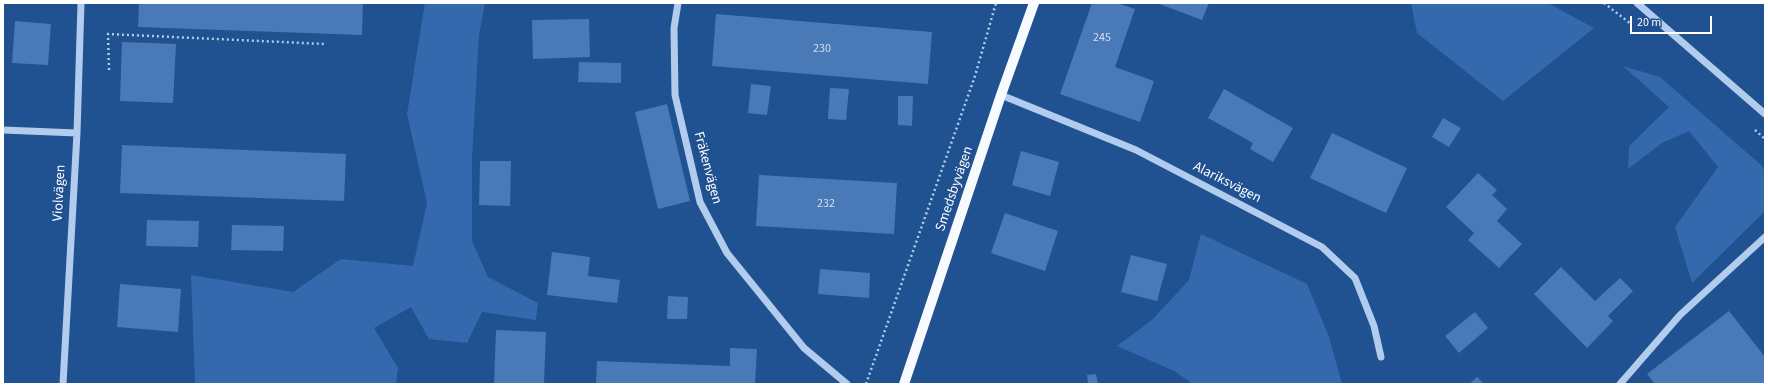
<!DOCTYPE html>
<meta charset="utf-8">
<style>
body{margin:0}
#map{position:relative;width:1768px;height:387px;overflow:hidden;background:#205190;font-family:"Source Sans 3",sans-serif}
canvas{display:block}
.frame{position:absolute;inset:0;border:4px solid #fff;pointer-events:none}
.scale{position:absolute;left:1630px;top:16px;width:82px;height:18px;box-sizing:border-box;border:2px solid #fff;border-top:0;padding-left:5px;font-size:12px;line-height:14px;white-space:nowrap;color:#fff;-webkit-text-stroke:3px #205190;paint-order:stroke}
</style>
<div id="map">
<canvas width="1768" height="387"></canvas>
<div class="frame"></div>
<div class="scale">20 m</div>
</div>
<script>
const context = document.querySelector('canvas').getContext('2d');
context.lineJoin = 'round';
function paint(path, color) { context.fillStyle = color; context.fill(path, 'evenodd'); }
function stroke(path, color, width, dash) { context.strokeStyle = color; context.lineWidth = width; context.lineCap = dash ? 'butt' : 'round'; context.setLineDash(dash || []); context.stroke(path); }
function label(font, color, halo, rows, align = 'center') {
  context.font = font + ' "Source Sans 3",sans-serif'; context.lineWidth = 4; context.setLineDash([]); context.textBaseline = 'middle'; context.strokeStyle = halo; context.fillStyle = color; for (const [text, x, y, turn = 0] of rows) {
    context.save(); context.translate(x, y); context.rotate((+turn || 0) * Math.PI / 180); context.textAlign = isNaN(turn) ? turn : align; if (halo) context.strokeText(text, 0, 0); context.fillText(text, 0, 0); context.restore();
  }
}
paint(new Path2D(`
 M 425,3 L 485,3 L 479,35 L 472,158 L 472,241 L 488,277 L 538,303 L 536,320 L 482,312 L 467,343 L 429,339 L 411,307 L 374,328 L 398,368 L 396,384 L 195,384 L 191,275 L 293,292 L 341,259 L 413,266 L 427,203 L 407,114 Z
 M 1411,3 L 1548,3 L 1594,28 L 1503,101 L 1417,33 Z
 M 1623,66 L 1660,77 L 1761,165 L 1765,171 L 1765,211 L 1692,283 L 1675,227 L 1718,167 L 1689,131 L 1662,143 L 1628,169 L 1629,146 L 1669,107 Z
 M 1201,234 L 1307,284 L 1329,337 L 1342,384 L 1193,384 L 1174,371 L 1117,346 L 1152,320 L 1189,280 Z`), '#346aad');
paint(new Path2D(`
 M 139,3 L 363,3 L 362,35 L 138,27 Z
 M 1092,3 L 1117,3 L 1135,9 L 1115,67 L 1154,81 L 1140,122 L 1060,94 Z
 M 1157,3 L 1209,3 L 1202,20 Z
 M 716,14 L 932,32 L 928,84 L 712,66 Z
 M 589,19 L 590,57 L 533,59 L 532,20 Z
 M 15,21 L 51,24 L 48,65 L 12,63 Z
 M 122,42 L 176,44 L 173,103 L 120,101 Z
 M 579,62 L 621,63 L 621,83 L 578,82 Z
 M 751,84 L 771,86 L 767,115 L 748,113 Z
 M 830,88 L 849,89 L 846,120 L 828,119 Z
 M 1224,89 L 1293,128 L 1273,162 L 1250,149 L 1253,143 L 1208,118 Z
 M 898,96 L 913,96 L 912,126 L 898,125 Z
 M 667,104 L 690,201 L 658,209 L 635,112 Z
 M 1443,118 L 1461,128 L 1449,147 L 1432,137 Z
 M 1332,133 L 1407,168 L 1386,213 L 1310,178 Z
 M 122,145 L 346,154 L 344,201 L 120,193 Z
 M 1021,151 L 1059,162 L 1050,196 L 1012,185 Z
 M 480,161 L 511,161 L 510,206 L 479,205 Z
 M 1478,173 L 1497,190 L 1492,195 L 1507,209 L 1497,221 L 1522,244 L 1499,268 L 1468,240 L 1474,233 L 1446,207 Z
 M 759,175 L 897,183 L 894,234 L 756,226 Z
 M 1005,213 L 1058,231 L 1045,271 L 991,253 Z
 M 147,220 L 199,221 L 198,247 L 146,246 Z
 M 232,225 L 284,226 L 283,251 L 231,250 Z
 M 552,252 L 590,257 L 588,276 L 620,280 L 617,303 L 547,295 Z
 M 1131,255 L 1167,264 L 1157,301 L 1121,292 Z
 M 1561,267 L 1595,301 L 1620,278 L 1633,291 L 1608,316 L 1613,321 L 1587,348 L 1534,294 Z
 M 820,269 L 870,273 L 869,298 L 818,294 Z
 M 120,284 L 181,289 L 178,332 L 117,327 Z
 M 668,296 L 688,297 L 687,319 L 667,319 Z
 M 1729,311 L 1765,357 L 1765,384 L 1655,384 L 1647,374 Z
 M 1475,312 L 1488,328 L 1459,353 L 1445,336 Z
 M 496,330 L 546,332 L 544,384 L 494,384 Z
 M 730,348 L 757,349 L 755,384 L 596,384 L 597,361 L 730,366 Z
 M 1096,374 L 1098,384 L 1088,384 L 1087,375 Z
 M 1477,377 L 1484,384 L 1469,384 Z`), '#497ab7');
stroke(new Path2D(`
 M 1604,3 L 1631,24
 M 109,70 L 108,34 L 325,44
 M 1755,130 L 1765,139
 M 866,384 L 975,76 L 996,3`), '#b1cced', 2.5, [2, 3]);
stroke(new Path2D(`
 M 678,3 L 674,28 L 675,95 L 700,202 L 727,253 L 804,348 L 847,384
 M 1637,3 L 1765,114
 M 1001,95 L 1136,150 L 1322,247 L 1355,278 L 1374,326 L 1381,357
 M 3,130 L 77,133
 M 63,384 L 77,133 L 81,3
 M 1620,384 L 1680,315 L 1765,237`), '#b1cced', 7);
stroke(new Path2D(`
 M 904,384 L 1001,95 L 1034,3`), '#f7faff', 10);
label('12px', '#d2deed', null, [
 ["245",1102,38],
 ["230",822,49],
 ["232",826,204]
]);
label('14px', '#fff', '#205190', [
 ["Fräkenvägen",707,168,75],
 ["Alariksvägen",1227,183,27],
 ["Smedsbyvägen",955,189,-71],
 ["Violvägen",60,193,-87]
]);
</script>
